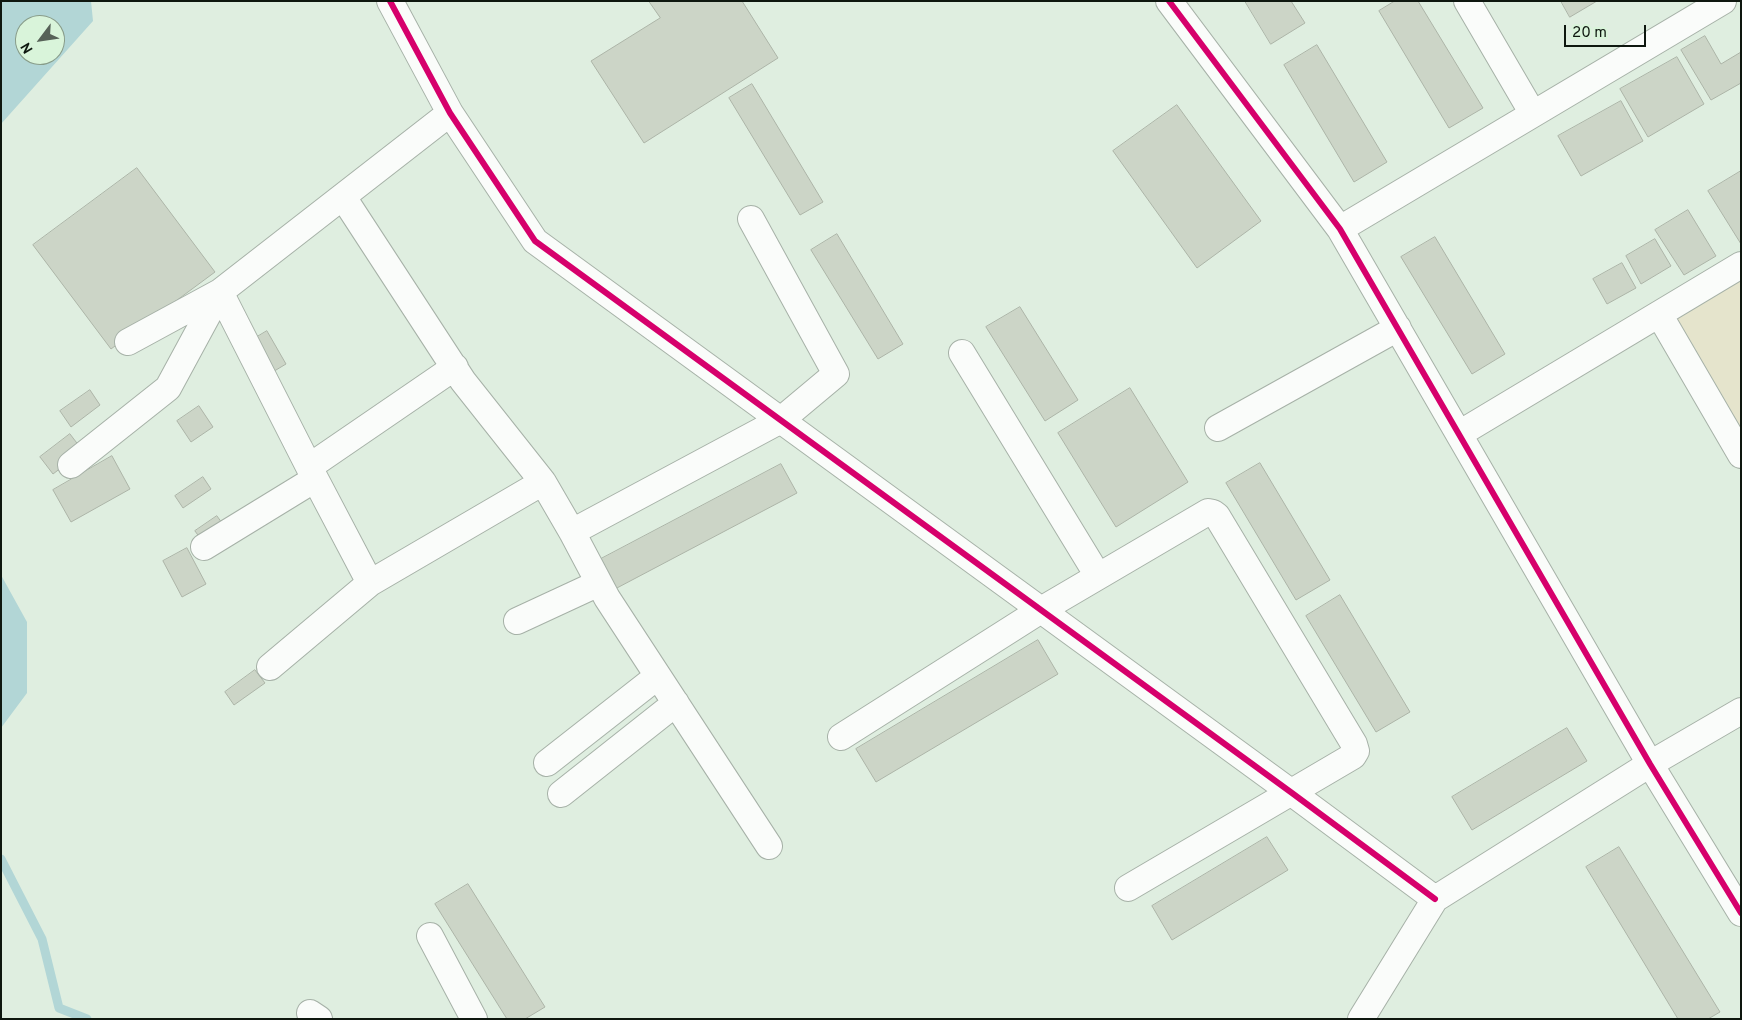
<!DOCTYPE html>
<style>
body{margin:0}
#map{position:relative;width:1742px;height:1020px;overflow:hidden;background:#dfeee0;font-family:Overpass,sans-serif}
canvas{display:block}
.frame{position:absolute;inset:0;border:2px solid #0e170f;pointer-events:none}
.north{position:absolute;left:15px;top:15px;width:50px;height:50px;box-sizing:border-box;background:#d9f4da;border:1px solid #889c89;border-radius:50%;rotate:239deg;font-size:14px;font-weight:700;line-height:20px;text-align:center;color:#0e170f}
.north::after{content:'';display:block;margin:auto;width:18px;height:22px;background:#576258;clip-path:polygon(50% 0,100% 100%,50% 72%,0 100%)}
.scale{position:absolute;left:1564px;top:25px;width:82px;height:22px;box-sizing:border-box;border:2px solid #0e170f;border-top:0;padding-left:6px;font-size:15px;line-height:18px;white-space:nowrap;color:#0e170f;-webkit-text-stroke:4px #d9f4da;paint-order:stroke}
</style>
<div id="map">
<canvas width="1742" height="1020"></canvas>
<div class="frame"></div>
<div class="north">N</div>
<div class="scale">20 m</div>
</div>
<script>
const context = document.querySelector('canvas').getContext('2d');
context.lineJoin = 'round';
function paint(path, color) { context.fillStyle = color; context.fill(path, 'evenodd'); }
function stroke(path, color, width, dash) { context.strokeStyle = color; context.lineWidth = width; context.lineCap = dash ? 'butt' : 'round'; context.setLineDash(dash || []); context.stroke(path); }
paint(new Path2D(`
 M 1741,277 L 1741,437 L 1668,320 Z`), '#e5e4cc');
paint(new Path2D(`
 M 1,1 L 91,1 L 93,21 L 1,124 ZM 25,25 L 55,25 L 55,55 L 25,55 Z
 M 1,575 L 27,622 L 27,693 L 1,728 Z`), '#b2d6d6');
stroke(new Path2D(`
 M 1,859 L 42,939 L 59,1008 L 87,1019`), '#b2d6d6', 9);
const building = new Path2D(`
 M 649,1 L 742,1 L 778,58 L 644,143 L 591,61 L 660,18 Z
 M 1245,1 L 1291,1 L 1305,23 L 1271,44 Z
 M 1395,1 L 1418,1 L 1483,108 L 1449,128 L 1379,11 Z
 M 1561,1 L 1597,1 L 1570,17 Z
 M 1705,36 L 1721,64 L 1741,52 L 1741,83 L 1711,100 L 1681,50 Z
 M 1317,45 L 1387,162 L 1354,182 L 1284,65 Z
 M 1677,57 L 1704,104 L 1648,137 L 1620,89 Z
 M 752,84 L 823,202 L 800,215 L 729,98 Z
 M 1621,101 L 1643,141 L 1581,176 L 1558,136 Z
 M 1177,105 L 1261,221 L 1197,268 L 1113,151 Z
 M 137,168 L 215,272 L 111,349 L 33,245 Z
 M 1741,171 L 1741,244 L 1708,191 Z
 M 1688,210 L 1716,256 L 1684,275 L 1655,230 Z
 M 837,234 L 903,344 L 878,359 L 811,250 Z
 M 1435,237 L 1505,354 L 1472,374 L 1401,257 Z
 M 1655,239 L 1671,266 L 1641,284 L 1626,256 Z
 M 1622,263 L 1636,288 L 1607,304 L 1593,279 Z
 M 1020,307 L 1078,400 L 1045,421 L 986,327 Z
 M 267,331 L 286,364 L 271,373 L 252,340 Z
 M 1130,388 L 1188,482 L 1116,527 L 1058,433 Z
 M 90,390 L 100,405 L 71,427 L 60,411 Z
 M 199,406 L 213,427 L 191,442 L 177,421 Z
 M 70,434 L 83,451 L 53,474 L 40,457 Z
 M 112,456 L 130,489 L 71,522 L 53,490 Z
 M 1260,463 L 1330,580 L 1296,600 L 1226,483 Z
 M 781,464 L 797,493 L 615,589 L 599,560 Z
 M 203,477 L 211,489 L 183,508 L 175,496 Z
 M 217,516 L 222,523 L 200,538 L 195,531 Z
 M 187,548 L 206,584 L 182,597 L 163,561 Z
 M 1340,595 L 1410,712 L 1376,732 L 1306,616 Z
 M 1038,640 L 1058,674 L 876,782 L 856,749 Z
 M 255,670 L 265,683 L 234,705 L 225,692 Z
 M 1567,728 L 1587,761 L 1472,830 L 1452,797 Z
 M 1267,837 L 1288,870 L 1172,940 L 1152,906 Z
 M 1619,847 L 1720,1012 L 1708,1019 L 1678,1019 L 1586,867 Z
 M 468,884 L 545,1007 L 525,1019 L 507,1019 L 435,904 Z`);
paint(building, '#ccd5c7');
stroke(building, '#acb4a7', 1);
const minor = new Path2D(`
 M 390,1 L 450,113 L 535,241 L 1292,793 L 1435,899
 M 1169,1 L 1340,229 L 1650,764 L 1741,913
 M 1467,1 L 1533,114
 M 343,197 L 463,381 L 543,482
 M 1340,229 L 1723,1
 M 1659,314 L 1741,455
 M 128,342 L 220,292 L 309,467 L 370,583 L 543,482 L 572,532 L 607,598 L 769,846
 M 962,353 L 1098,576
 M 1218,428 L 1398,328
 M 1459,434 L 1741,265
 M 71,465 L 168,388 L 220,292 L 450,113
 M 309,467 L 455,367
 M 572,532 L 781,420 L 836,374 L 751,219
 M 204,547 L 315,479
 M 517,621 L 599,583
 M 270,667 L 370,583
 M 841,737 L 1041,610 L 1208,512 L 1213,513 L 1217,516 L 1354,744 L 1356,751 L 1353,756 L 1128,888
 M 547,763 L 658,676
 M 561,794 L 676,703
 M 430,936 L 474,1019
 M 310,1013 L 319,1019
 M 1361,1019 L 1435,899 L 1650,764 L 1741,711`);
stroke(minor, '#a6b1a7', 28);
stroke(minor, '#fafcfa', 26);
stroke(new Path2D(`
 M 390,1 L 450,113 L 535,241 L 1292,793 L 1435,899
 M 1169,1 L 1340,229 L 1650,764 L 1741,913`), '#d6006c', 6);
</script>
